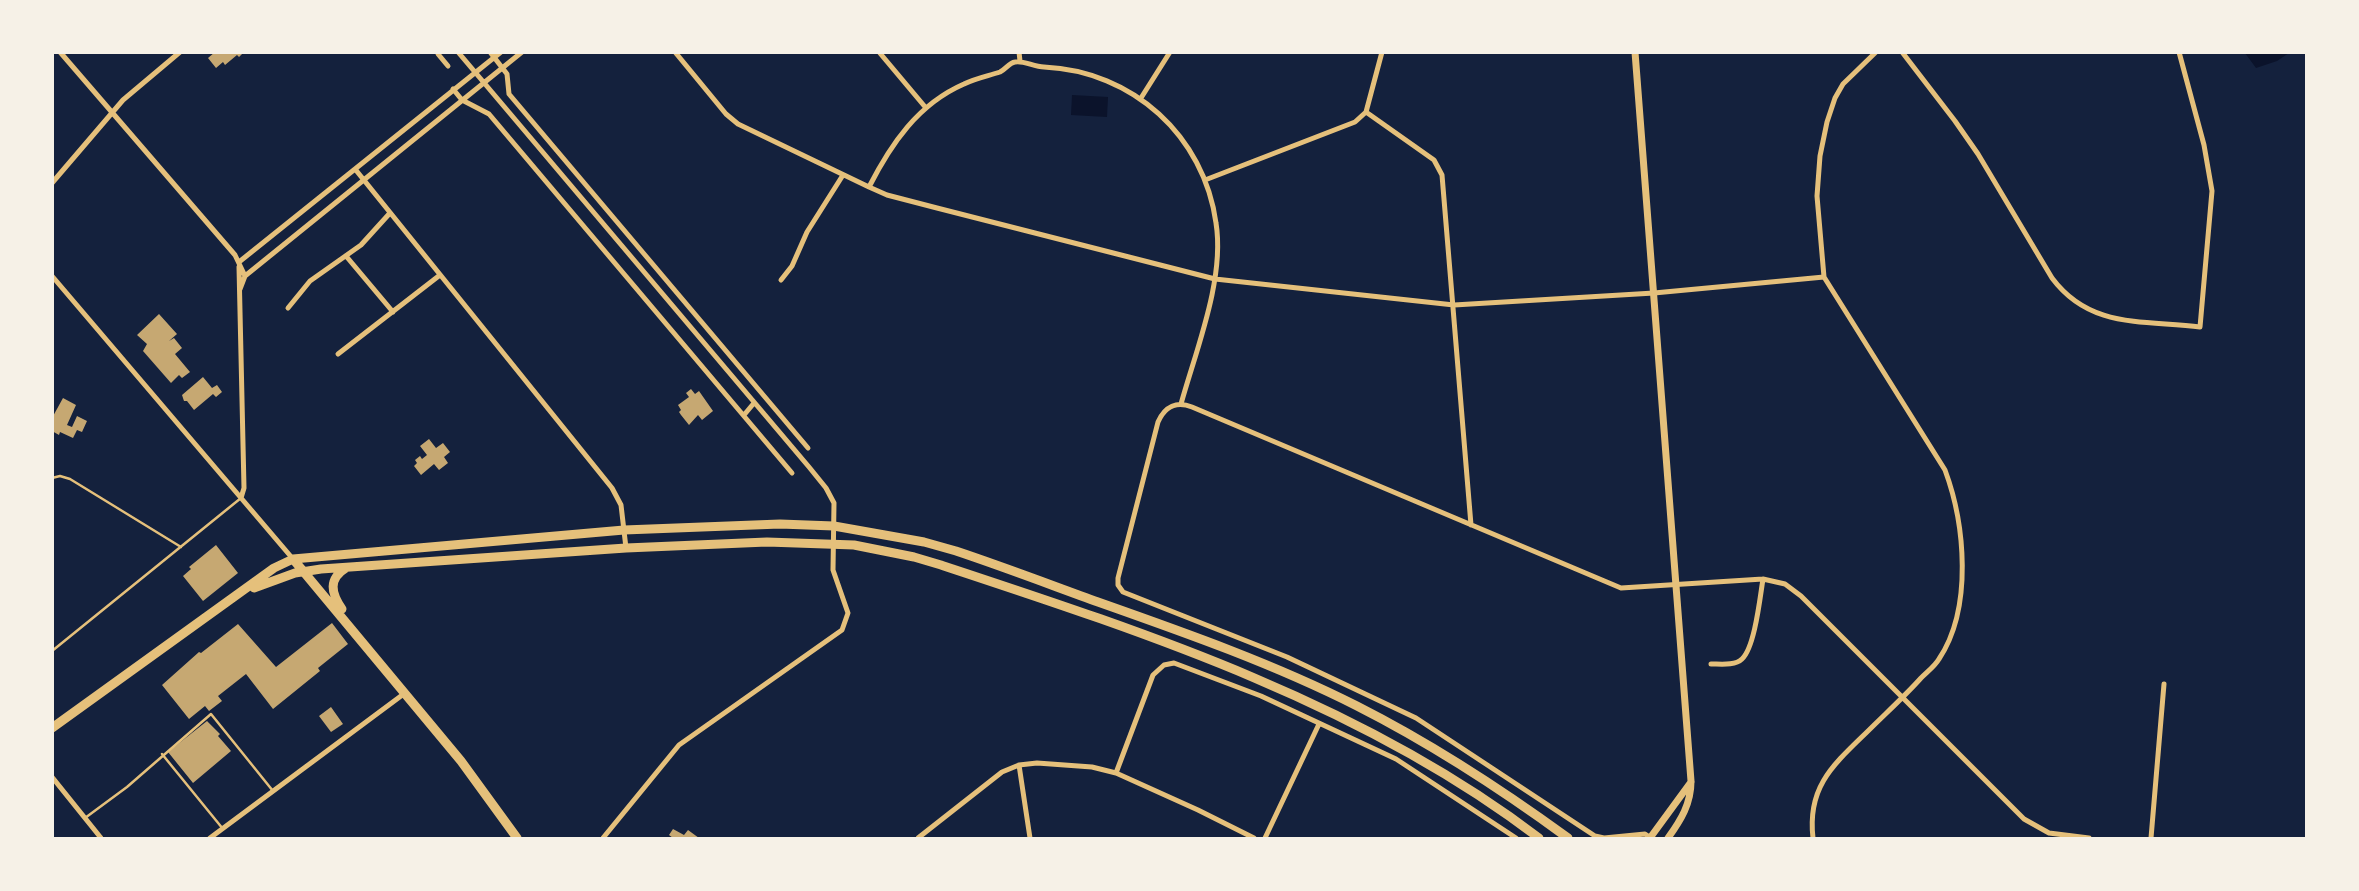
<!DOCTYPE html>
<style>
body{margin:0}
#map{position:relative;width:2359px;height:891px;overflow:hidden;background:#14213d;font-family:"Sofia Sans Condensed",sans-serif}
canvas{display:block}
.frame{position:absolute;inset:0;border:54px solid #f6f1e7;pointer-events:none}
</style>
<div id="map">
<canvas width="2359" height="891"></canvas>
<div class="frame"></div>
</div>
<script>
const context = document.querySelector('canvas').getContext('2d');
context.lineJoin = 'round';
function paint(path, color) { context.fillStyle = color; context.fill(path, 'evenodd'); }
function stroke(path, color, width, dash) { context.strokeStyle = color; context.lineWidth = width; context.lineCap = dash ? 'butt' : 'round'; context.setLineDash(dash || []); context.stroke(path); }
paint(new Path2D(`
 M 2245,53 L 2289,53 L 2277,61 L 2256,68 Z
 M 1072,95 L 1108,97 L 1107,117 L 1071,115 Z`), '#0b132b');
paint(new Path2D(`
 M 215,52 L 244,52 L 239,57 L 237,55 L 225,65 L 223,62 L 216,68 L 208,58 Z
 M 159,314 L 177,334 L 169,341 L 174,338 L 182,348 L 175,354 L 190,372 L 182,378 L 179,375 L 171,383 L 143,351 L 147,344 L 137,335 Z
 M 203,377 L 212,388 L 217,385 L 222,392 L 216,397 L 213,394 L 194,410 L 187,401 L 184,401 L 182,395 Z
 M 691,389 L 695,394 L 699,391 L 713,411 L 702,420 L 698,415 L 689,425 L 681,415 L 679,412 L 681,410 L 678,405 L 689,397 L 686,393 Z
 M 63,398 L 76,405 L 67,425 L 72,427 L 77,416 L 87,421 L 82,432 L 77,430 L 73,438 L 60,432 L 59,435 L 52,431 L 52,418 Z
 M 429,439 L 436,448 L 443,443 L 450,452 L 444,457 L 448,463 L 439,470 L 434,464 L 421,475 L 414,466 L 417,463 L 415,460 L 420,456 L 422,459 L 427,455 L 420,446 Z
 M 216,545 L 238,573 L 203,601 L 183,576 L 191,569 L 189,567 Z
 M 332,623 L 348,644 L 318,668 L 320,671 L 273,709 L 246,674 L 218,696 L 222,701 L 209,711 L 205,706 L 189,719 L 162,685 L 199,652 L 201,653 L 238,624 L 276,667 Z
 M 331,707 L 343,724 L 331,732 L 319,716 Z
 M 207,721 L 220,734 L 218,736 L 231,751 L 193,783 L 168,752 Z
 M 673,829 L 684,835 L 688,830 L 699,838 L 673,838 L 669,835 Z`), '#c6a872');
stroke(new Path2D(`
 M 52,478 L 60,476 L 70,479 L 181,547
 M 52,651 L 241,498
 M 162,754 L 223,829
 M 85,818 L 127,787 L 211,714 L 273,791`), '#e5c07b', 2.5);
stroke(new Path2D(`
 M 60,52 L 235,255 L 245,276
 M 458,52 L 809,467 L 826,488 L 834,503 L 833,570 L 848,613 L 842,630 L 679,745 L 603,838
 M 490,52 L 507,74 L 509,94 L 808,448
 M 675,52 L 726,114 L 738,124 L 869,187 L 887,195 L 937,208 L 1215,279 L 1454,305 L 1654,293 L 1824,277
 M 879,52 L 926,108
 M 1019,52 L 1020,61
 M 1902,52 L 1955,121 L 1978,154 L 2052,278 C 2090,329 2143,320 2200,327 L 2212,191 L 2204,145 L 2179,52
 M 438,54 L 448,66
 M 453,89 L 462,100 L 489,114 L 792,473
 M 1141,98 L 1170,52
 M 1366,112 L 1434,160 L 1442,175 L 1471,525
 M 1366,112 L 1382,52
 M 355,169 L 612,488 L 621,505 L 626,548
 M 1205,180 L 1355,122 L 1366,112
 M 52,183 L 123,100 L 180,52
 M 869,187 C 891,144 918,104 964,84 C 976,78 988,76 1000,72 C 1006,69 1009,63 1015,62 C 1023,60 1034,67 1044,67 C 1133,71 1204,136 1216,223 C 1225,279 1196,350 1181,404
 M 346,256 L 393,312
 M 239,262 L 501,52
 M 239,267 L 244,488 L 241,498
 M 52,276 L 293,559
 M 781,280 L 792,266 L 807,232 L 843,175
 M 240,289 L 245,276 L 522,52
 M 288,308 L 310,281 L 361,245 L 390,213
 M 338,354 L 440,275
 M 744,415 L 754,403
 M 1711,664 C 1720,664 1735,666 1742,659 C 1755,647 1760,597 1763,579
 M 1019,765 L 1030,838
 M 1116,773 L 1153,675 L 1164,665 L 1174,663 L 1261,696 L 1396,759 L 1516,838
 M 52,777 L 101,838
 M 210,838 L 405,693
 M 918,838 L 1002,772 L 1019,765 L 1037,763 L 1092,767 L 1116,773 L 1198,810 L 1254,838
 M 1265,838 L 1319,724
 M 1651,838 L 1645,834 L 1604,838 L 1595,836 L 1416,718 L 1287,657 L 1123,592 L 1118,585 L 1118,578 L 1158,422 C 1165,406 1177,401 1192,407 L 1621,588 L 1763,579 L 1785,584 L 1801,596 L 2024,819 L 2049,833 L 2089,838
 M 1813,838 C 1807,787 1833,765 1867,732 C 1885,714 1904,697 1921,678 C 1927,672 1935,666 1939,659 C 1973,608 1965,524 1945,470 L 1824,277 L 1817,196 L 1820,156 L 1827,122 L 1835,98 L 1843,84 L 1876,52
 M 2151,838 L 2164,684`), '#e5c07b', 5);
stroke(new Path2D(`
 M 1635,52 L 1691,781 C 1691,804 1681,820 1668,838
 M 1650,838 L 1691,782`), '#e5c07b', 7);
stroke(new Path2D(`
 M 293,559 L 461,761 L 517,838
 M 254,588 L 295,573 L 321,569 L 626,548 L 767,542 L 854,545 L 914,557 L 941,565 C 1147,633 1364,704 1539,838
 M 342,609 C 331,593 328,579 346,568
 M 52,728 L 274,568 L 293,559 L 624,530 L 780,524 L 834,526 L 924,542 L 956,551 C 1004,567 1051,585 1098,602 C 1186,633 1274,664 1357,706 C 1432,744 1501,789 1568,838`), '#e5c07b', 9);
</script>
